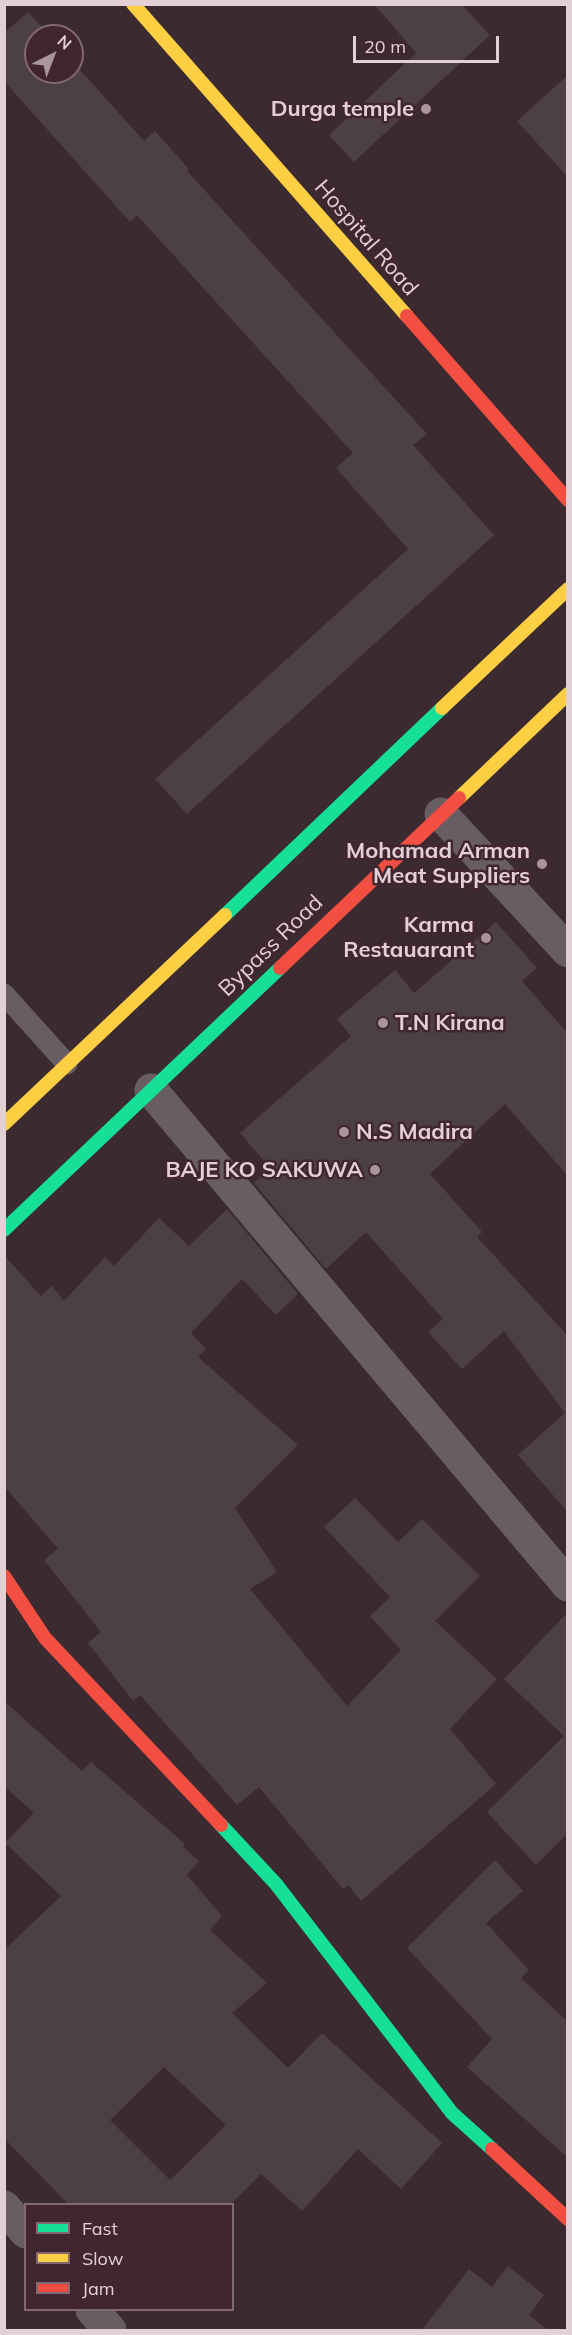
<!DOCTYPE html>
<style>
body{margin:0}
#map{position:relative;width:572px;height:2335px;overflow:hidden;background:#3b2b31;font-family:Mulish,sans-serif}
canvas{display:block}
.frame{position:absolute;inset:0;border:6px solid #e3d0d5;pointer-events:none}
.legend{position:absolute;left:24px;top:2203px;width:210px;height:108px;box-sizing:border-box;background:#41252f;border:2px solid #826971;margin:0;padding:8px 10px;list-style:none;font-size:18px;color:#e3d0d5}
.legend li{display:flex;align-items:center;gap:12px;height:30px}
.legend b{width:30px;border:2px solid #826971}
.north{position:absolute;left:24px;top:24px;width:60px;height:60px;box-sizing:border-box;background:#41252f;border:2px solid #826971;border-radius:50%;rotate:42deg;font-size:16px;font-weight:700;line-height:24px;text-align:center;color:#e3d0d5}
.north::after{content:'';display:block;margin:auto;width:21px;height:27px;background:#a8969c;clip-path:polygon(50% 0,100% 100%,50% 72%,0 100%)}
.scale{position:absolute;left:353px;top:36px;width:146px;height:27px;box-sizing:border-box;border:3px solid #e3d0d5;border-top:0;padding-left:8px;font-size:18px;line-height:21px;white-space:nowrap;color:#e3d0d5;-webkit-text-stroke:4px #41252f;paint-order:stroke}
</style>
<div id="map">
<canvas width="572" height="2335"></canvas>
<div class="frame"></div>
<ul class="legend">
<li><b style="height:8px;background:#16e098"></b>Fast</li>
<li><b style="height:8px;background:#ffcf43"></b>Slow</li>
<li><b style="height:8px;background:#f24e42"></b>Jam</li>
</ul>
<div class="north">N</div>
<div class="scale">20 m</div>
</div>
<script>
const context = document.querySelector('canvas').getContext('2d');
context.lineJoin = 'round';
function paint(path, color) { context.fillStyle = color; context.fill(path, 'evenodd'); }
function stroke(path, color, width, dash) { context.strokeStyle = color; context.lineWidth = width; context.lineCap = dash ? 'butt' : 'round'; context.setLineDash(dash || []); context.stroke(path); }
function label(font, color, halo, rows, align = 'center') {
  context.font = font + ' Mulish,sans-serif'; context.lineWidth = 5; context.setLineDash([]); context.textBaseline = 'middle'; context.strokeStyle = halo; context.fillStyle = color; for (const [text, x, y, turn = 0] of rows) {
    context.save(); context.translate(x, y); context.rotate((+turn || 0) * Math.PI / 180); context.textAlign = isNaN(turn) ? turn : align; if (halo) context.strokeText(text, 0, 0); context.fillText(text, 0, 0); context.restore();
  }
}
paint(new Path2D(`
 M 374,4 L 461,4 L 490,35 L 354,162 L 329,135 L 416,53 Z
 M 28,12 L 50,36 L 36,36 L 36,72 L 72,72 L 72,61 L 144,141 L 155,131 L 189,169 L 187,171 L 427,434 L 413,445 L 494,535 L 187,814 L 155,779 L 408,549 L 336,468 L 353,453 L 137,215 L 130,222 L 4,81 L 4,33 Z
 M 567,76 L 567,176 L 517,121 Z
 M 496,922 L 537,968 L 522,981 L 567,1033 L 567,1175 L 505,1104 L 430,1174 L 482,1232 L 477,1237 L 567,1335 L 567,1511 L 518,1455 L 565,1413 L 504,1331 L 462,1369 L 428,1332 L 443,1319 L 366,1232 L 326,1269 L 254,1183 L 270,1168 L 240,1133 L 351,1036 L 337,1019 L 395,970 L 414,993 Z
 M 227,1209 L 298,1294 L 276,1315 L 242,1279 L 191,1333 L 206,1349 L 198,1357 L 298,1445 L 235,1508 L 277,1572 L 250,1589 L 347,1706 L 401,1650 L 370,1616 L 390,1597 L 324,1527 L 355,1498 L 398,1542 L 422,1519 L 480,1576 L 435,1621 L 497,1679 L 450,1729 L 496,1784 L 361,1901 L 348,1885 L 343,1889 L 259,1787 L 237,1805 L 140,1695 L 133,1701 L 88,1643 L 101,1632 L 44,1560 L 58,1549 L 4,1486 L 4,1255 L 41,1296 L 52,1286 L 64,1301 L 105,1257 L 114,1266 L 159,1218 L 189,1246 Z
 M 567,1613 L 567,1834 L 536,1865 L 487,1812 L 564,1736 L 504,1679 Z
 M 4,1701 L 82,1771 L 91,1762 L 185,1844 L 183,1847 L 199,1861 L 187,1875 L 222,1916 L 210,1930 L 267,1983 L 232,2013 L 288,2068 L 322,2033 L 442,2143 L 401,2189 L 358,2149 L 302,2211 L 261,2174 L 230,2205 L 69,2205 L 4,2138 L 4,1950 L 61,1896 L 5,1843 L 34,1813 L 4,1786 ZM 164,2067 L 226,2125 L 170,2180 L 110,2120 Z
 M 495,1860 L 523,1891 L 486,1923 L 529,1970 L 521,1978 L 567,2021 L 567,2157 L 467,2067 L 492,2039 L 407,1948 Z
 M 508,2266 L 544,2295 L 529,2315 L 549,2331 L 421,2331 L 469,2269 L 492,2287 Z`), '#4d4043');
stroke(new Path2D(`
 M 4,994 L 67,1064`), '#685d63', 21);
stroke(new Path2D(`
 M 441,814 L 568,951
 M 151,1090 L 568,1585
 M 4,2207 L 26,2232
 M 92,2310 L 110,2330`), '#685d63', 33);
stroke(new Path2D(`
 M 225,915 L 442,708
 M 4,1230 L 280,968
 M 221,1825 L 276,1884 L 452,2113 L 492,2149`), '#16e098', 14);
stroke(new Path2D(`
 M 133,4 L 407,316
 M 442,708 L 568,589
 M 459,798 L 568,694
 M 4,1124 L 225,915`), '#ffcf43', 14);
stroke(new Path2D(`
 M 407,316 L 568,500
 M 280,968 L 459,798
 M 4,1576 L 45,1638 L 221,1825
 M 492,2149 L 568,2219`), '#f24e42', 14);
for (const [x, y, r, color] of [
 [426,109,6,"#a8969c"],
 [542,864,6,"#a8969c"],
 [486,938,6,"#a8969c"],
 [383,1023,6,"#a8969c"],
 [344,1132,6,"#a8969c"],
 [375,1170,6,"#a8969c"]
]) { const dot = new Path2D(); dot.arc(x, y, r, 0, 2 * Math.PI); context.fillStyle = color; context.fill(dot); stroke(dot, '#41252f', 2); }
label('bold 22px', '#e3d0d5', '#41252f', [
 ["Durga temple",414,109],
 ["Mohamad Arman",530,851],
 ["Meat Suppliers",530,876],
 ["Karma",474,925],
 ["Restauarant",474,950],
 ["T.N Kirana",395,1023,"left"],
 ["N.S Madira",356,1132,"left"],
 ["BAJE KO SAKUWA",363,1170]
], 'right');
label('22px', '#e3d0d5', '#41252f', [
 ["Hospital Road",366,238,49],
 ["Bypass Road",271,946,-44]
]);
</script>
